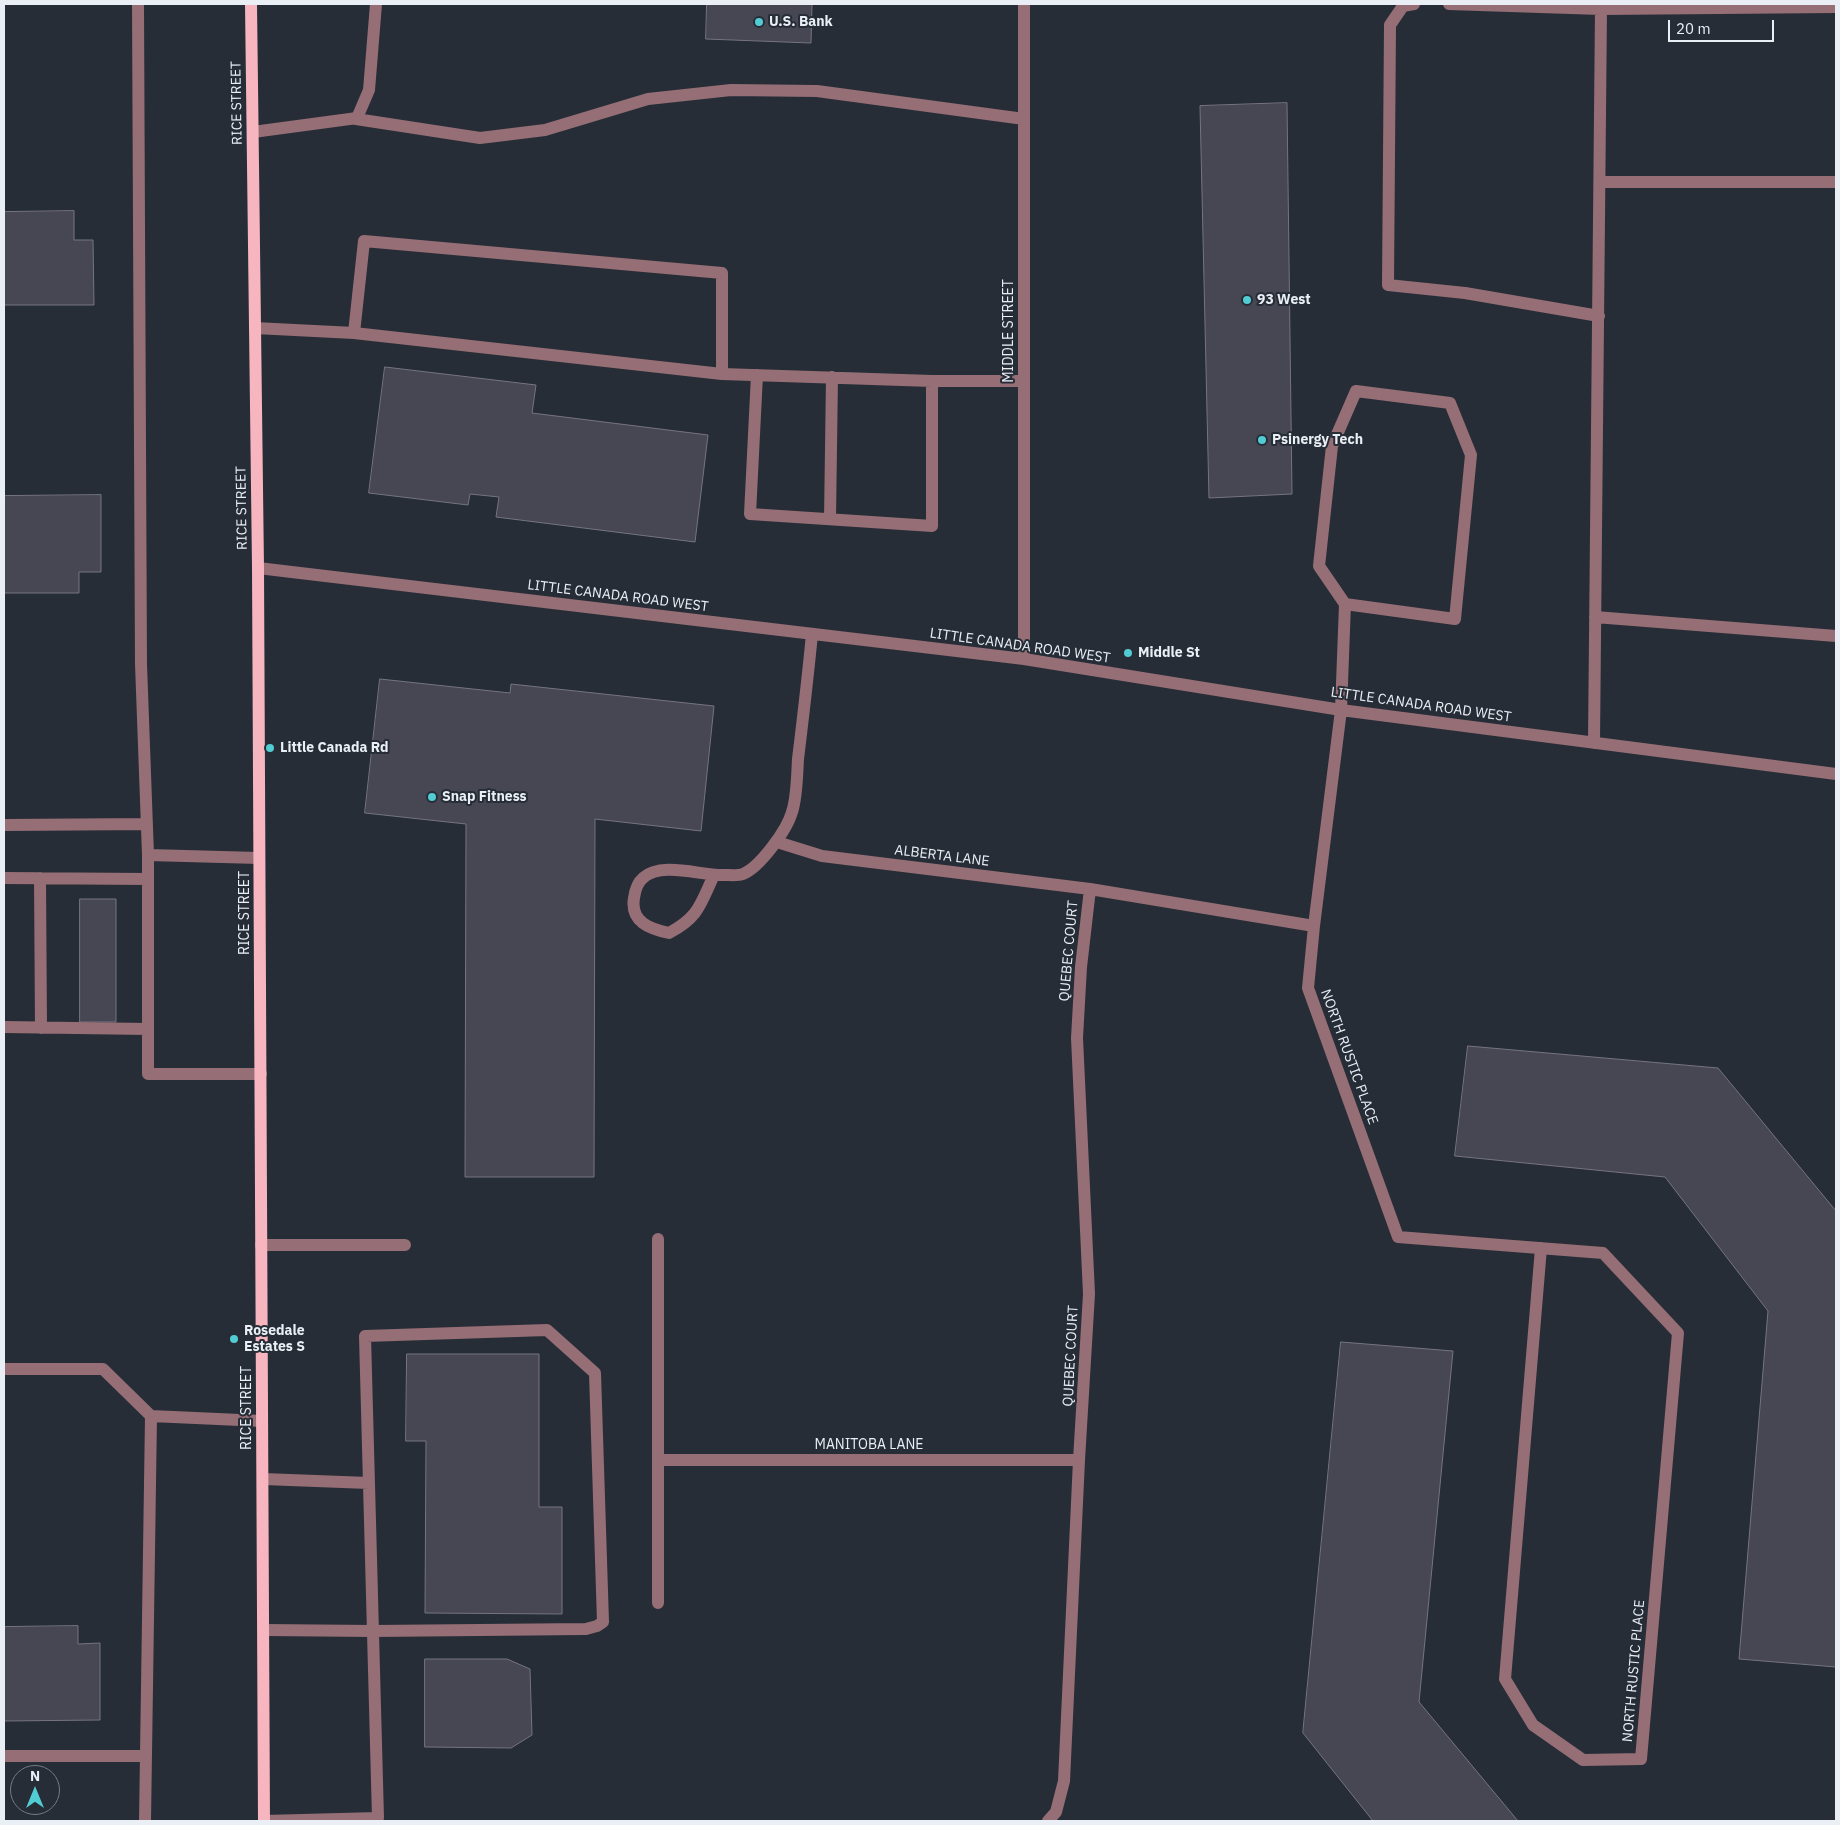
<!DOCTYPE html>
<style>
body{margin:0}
#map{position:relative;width:1840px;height:1825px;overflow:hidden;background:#262d37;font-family:"IBM Plex Sans",sans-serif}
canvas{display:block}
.frame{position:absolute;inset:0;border:5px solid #eaeff6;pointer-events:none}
.north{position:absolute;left:10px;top:1765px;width:50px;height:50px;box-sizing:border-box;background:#262d37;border:1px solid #747b83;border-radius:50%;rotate:0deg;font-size:14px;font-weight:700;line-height:20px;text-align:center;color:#eaeff6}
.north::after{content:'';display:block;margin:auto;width:18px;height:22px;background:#51ccd3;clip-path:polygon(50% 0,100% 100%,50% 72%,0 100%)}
.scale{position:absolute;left:1668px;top:20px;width:106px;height:22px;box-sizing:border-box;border:2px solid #eaeff6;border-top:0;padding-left:6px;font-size:15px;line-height:18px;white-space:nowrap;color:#eaeff6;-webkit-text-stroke:4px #262d37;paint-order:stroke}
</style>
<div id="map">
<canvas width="1840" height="1825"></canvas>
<div class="frame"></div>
<div class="north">N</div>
<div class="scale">20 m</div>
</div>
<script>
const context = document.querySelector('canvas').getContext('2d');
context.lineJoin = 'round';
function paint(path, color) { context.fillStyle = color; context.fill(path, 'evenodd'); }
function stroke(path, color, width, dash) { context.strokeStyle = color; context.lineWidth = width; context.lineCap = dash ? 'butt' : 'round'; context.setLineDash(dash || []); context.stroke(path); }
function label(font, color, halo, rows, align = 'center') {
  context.font = font + ' "IBM Plex Sans",sans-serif'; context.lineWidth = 4; context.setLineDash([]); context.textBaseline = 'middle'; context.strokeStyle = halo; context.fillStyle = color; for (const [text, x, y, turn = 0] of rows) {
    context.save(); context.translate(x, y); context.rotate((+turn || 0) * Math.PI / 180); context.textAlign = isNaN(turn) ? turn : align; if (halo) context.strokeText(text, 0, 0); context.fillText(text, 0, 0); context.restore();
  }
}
const building = new Path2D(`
 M 707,4 L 812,4 L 811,43 L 706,39 Z
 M 1287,103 L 1292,494 L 1209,498 L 1200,106 Z
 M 74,211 L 74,240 L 93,240 L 94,305 L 4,305 L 4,212 Z
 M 385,367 L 536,385 L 532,413 L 708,435 L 695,542 L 496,517 L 499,497 L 470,494 L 468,505 L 369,493 Z
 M 101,495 L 101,572 L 79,572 L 79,593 L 4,593 L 4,496 Z
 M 380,679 L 510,693 L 511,684 L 714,706 L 701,831 L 595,819 L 594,1177 L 465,1177 L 466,824 L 365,813 Z
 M 80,899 L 116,899 L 116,1022 L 80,1022 Z
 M 1468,1046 L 1718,1068 L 1836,1211 L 1836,1667 L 1739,1659 L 1768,1311 L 1665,1177 L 1455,1156 Z
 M 1341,1342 L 1453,1351 L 1419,1702 L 1518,1821 L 1373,1821 L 1303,1733 Z
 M 407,1354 L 539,1354 L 539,1507 L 562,1507 L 562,1614 L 425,1613 L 426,1441 L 406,1441 Z
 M 78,1626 L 78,1644 L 100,1643 L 100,1720 L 4,1721 L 4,1627 Z
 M 425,1659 L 507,1659 L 530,1669 L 532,1735 L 511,1748 L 425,1747 Z`);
paint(building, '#474653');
stroke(building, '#767482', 1);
stroke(new Path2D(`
 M 138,4 L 141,664 L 148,855
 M 1024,4 L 1024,659
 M 1414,4 L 1403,6 L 1390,25 L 1388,285 L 1465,293 L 1599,316
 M 1449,4 L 1601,9
 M 356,119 L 480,138 L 545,130 L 648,99 L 731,90 L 817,91 L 1024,119
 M 253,132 L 357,118 L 369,90 L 376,4
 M 1600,182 L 1836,182
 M 255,328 L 354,333 L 364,241 L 722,273 L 722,374 L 932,381 L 1024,381
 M 354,333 L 722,374
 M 757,375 L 750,514 L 932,526 L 932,381
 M 830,519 L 832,377
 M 258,568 L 1024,659 L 1341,710 L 1836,774
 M 1345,604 L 1319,566 L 1332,446 L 1356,391 L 1450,403 L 1471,455 L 1455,619 L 1345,604 L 1341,710 L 1314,926 L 1308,988 L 1398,1237 L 1603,1253 L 1678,1333 L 1641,1759 L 1583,1760 L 1533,1725 L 1505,1679 L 1541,1248
 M 1595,617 L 1836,636
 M 1594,743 L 1601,9 L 1836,7
 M 4,825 L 147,824
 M 777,842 L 822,856 L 1090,889 L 1314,926
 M 714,875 C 700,905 699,917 669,933 C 650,929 630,922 634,898 C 635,891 637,883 643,878 C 662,861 701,876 724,875 C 730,875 738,876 743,874 C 760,867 787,830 792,812 C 797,797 797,776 798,759 C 803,718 808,676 812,634
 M 4,878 L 148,879
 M 40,878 L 41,1028
 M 4,1027 L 148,1029 L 148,855 L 259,858
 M 148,1029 L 148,1074 L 261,1074
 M 658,1239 L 658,1603
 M 261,1245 L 405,1245
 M 4,1369 L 103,1369 L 151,1416 L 262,1421
 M 658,1460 L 1079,1460
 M 263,1479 L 369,1483
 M 264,1630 L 373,1631 L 586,1629 L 597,1626 L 603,1622 L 595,1373 L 547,1330 L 365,1336 L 378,1818 L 264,1821
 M 4,1756 L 146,1756
 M 145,1821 L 151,1416
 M 1048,1821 L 1056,1812 L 1064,1781 L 1079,1460 L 1089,1294 L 1077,1038 L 1081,967 L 1090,889`), '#966e75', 12);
stroke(new Path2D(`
 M 251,4 L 258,568 L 264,1821`), '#f6b5bf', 12);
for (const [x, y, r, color] of [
 [759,22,5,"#51ccd3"],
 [1247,300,5,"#51ccd3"],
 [1262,440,5,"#51ccd3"],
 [1128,653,5,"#51ccd3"],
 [270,748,5,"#51ccd3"],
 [432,797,5,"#51ccd3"],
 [234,1339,5,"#51ccd3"]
]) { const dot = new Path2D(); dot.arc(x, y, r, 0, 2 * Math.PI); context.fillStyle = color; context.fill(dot); stroke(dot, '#262d37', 2); }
label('bold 14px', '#eaeff6', '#262d37', [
 ["U.S. Bank",769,22],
 ["93 West",1257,300],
 ["Psinergy Tech",1272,440],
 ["Middle St",1138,653],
 ["Little Canada Rd",280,748],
 ["Snap Fitness",442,797],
 ["Rosedale",244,1331],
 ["Estates S",244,1347]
], 'left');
label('14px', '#eaeff6', '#262d37', [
 ["RICE STREET",237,103,-91],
 ["MIDDLE STREET",1009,331,-90],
 ["RICE STREET",242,508,-91],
 ["LITTLE CANADA ROAD WEST",618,596,7],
 ["LITTLE CANADA ROAD WEST",1020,646,8],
 ["LITTLE CANADA ROAD WEST",1421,705,8],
 ["ALBERTA LANE",942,856,7],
 ["RICE STREET",245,913,-90],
 ["QUEBEC COURT",1069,951,-85],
 ["NORTH RUSTIC PLACE",1349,1057,70],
 ["QUEBEC COURT",1071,1356,-87],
 ["RICE STREET",247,1408,-90],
 ["MANITOBA LANE",869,1445],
 ["NORTH RUSTIC PLACE",1634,1671,-85]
]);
</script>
